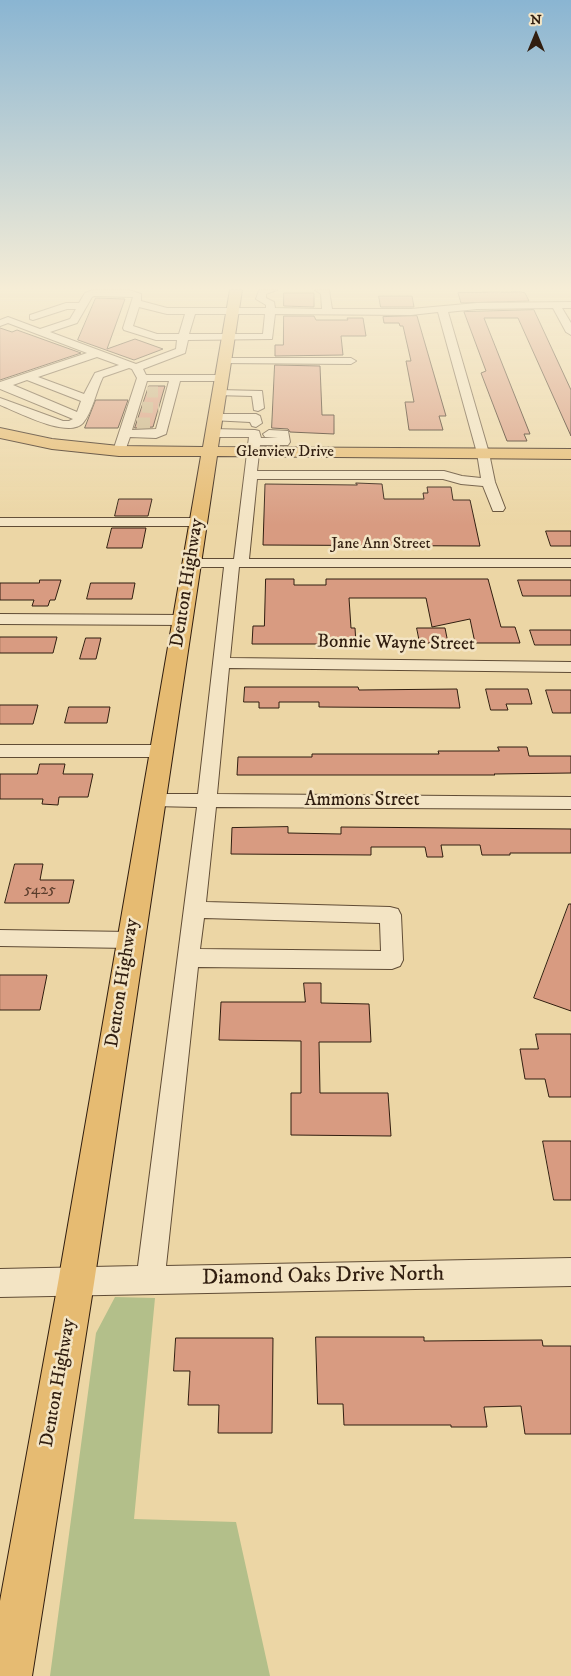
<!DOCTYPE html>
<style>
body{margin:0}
#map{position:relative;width:571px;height:1676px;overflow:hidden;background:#ecd6a5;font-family:"IM FELL DW Pica",serif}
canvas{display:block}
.north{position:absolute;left:511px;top:10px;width:50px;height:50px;-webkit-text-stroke:4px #f3e4c4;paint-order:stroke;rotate:0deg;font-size:14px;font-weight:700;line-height:20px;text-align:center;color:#311e10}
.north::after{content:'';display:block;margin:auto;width:18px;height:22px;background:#311e10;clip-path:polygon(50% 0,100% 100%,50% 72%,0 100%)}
</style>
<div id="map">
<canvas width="571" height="1676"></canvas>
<div class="north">N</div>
</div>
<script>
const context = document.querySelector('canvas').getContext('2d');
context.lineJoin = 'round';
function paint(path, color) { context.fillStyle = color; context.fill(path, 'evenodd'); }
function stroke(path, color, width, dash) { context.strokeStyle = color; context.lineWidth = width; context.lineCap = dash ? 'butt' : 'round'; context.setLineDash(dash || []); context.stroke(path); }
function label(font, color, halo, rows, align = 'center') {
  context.font = font + ' "IM FELL DW Pica",serif'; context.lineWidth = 5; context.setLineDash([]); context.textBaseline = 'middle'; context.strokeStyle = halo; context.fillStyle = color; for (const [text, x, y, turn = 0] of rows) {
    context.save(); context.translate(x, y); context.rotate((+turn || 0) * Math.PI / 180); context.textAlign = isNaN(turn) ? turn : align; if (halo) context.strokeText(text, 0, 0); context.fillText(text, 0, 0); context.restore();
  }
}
paint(new Path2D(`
 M 115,1297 L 155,1298 L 134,1519 L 236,1522 L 270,1676 L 50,1676 L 96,1333 Z`), '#b3bf8a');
const building = new Path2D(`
 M 521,292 L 525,293 L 529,301 L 461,303 L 458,293 Z
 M 284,293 L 314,293 L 314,307 L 284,306 Z
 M 379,296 L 412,296 L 414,307 L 381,307 Z
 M 96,298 L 125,299 L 107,349 L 135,339 L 163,349 L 134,360 L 78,340 Z
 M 534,310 L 571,390 L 571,436 L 518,318 L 484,318 L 530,434 L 524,434 L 527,441 L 507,441 L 481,373 L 486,371 L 464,312 Z
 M 284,316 L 314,316 L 316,320 L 348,320 L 347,318 L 363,318 L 366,336 L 341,336 L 343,355 L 275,356 L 275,345 L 283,345 Z
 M 417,316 L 446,416 L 439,416 L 443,430 L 409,430 L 405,402 L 414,402 L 406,361 L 411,361 L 403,326 L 400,326 L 399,323 L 384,323 L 383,317 Z
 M 0,328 L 12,332 L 17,330 L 81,353 L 0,380 Z
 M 275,365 L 320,366 L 322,415 L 334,415 L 334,434 L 290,432 L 288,429 L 272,428 Z
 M 149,386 L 165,386 L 153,427 L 135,428 Z
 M 96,400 L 128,400 L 118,428 L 85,428 Z
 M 356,483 L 382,484 L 384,499 L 424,499 L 423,493 L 428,493 L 427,487 L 451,487 L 453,500 L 470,500 L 480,546 L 263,545 L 265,484 L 357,485 Z
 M 119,499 L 152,499 L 148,516 L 115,516 Z
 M 112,528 L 146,528 L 142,548 L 107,548 Z
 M 546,531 L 571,531 L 571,546 L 551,546 Z
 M 266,579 L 294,579 L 294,585 L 326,585 L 326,579 L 488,579 L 501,627 L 515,627 L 520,643 L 475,643 L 470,619 L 432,627 L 426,598 L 349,598 L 351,628 L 355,628 L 356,644 L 252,644 L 253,626 L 264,626 Z
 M 40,580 L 61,580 L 55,600 L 50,600 L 48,606 L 32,606 L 34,600 L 0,600 L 0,583 L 39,583 Z
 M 518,580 L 571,580 L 571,596 L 523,596 Z
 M 91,583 L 135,583 L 132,599 L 87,599 Z
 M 417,628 L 445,628 L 448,643 L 420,643 Z
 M 530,630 L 571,630 L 571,645 L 535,645 Z
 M 0,637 L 57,637 L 53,653 L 0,653 Z
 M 86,638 L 101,638 L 96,659 L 80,659 Z
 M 245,687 L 358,687 L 359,690 L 457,689 L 460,708 L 319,707 L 319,702 L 279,702 L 279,708 L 259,708 L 259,702 L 244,702 Z
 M 486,689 L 528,689 L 532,704 L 506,704 L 508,710 L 491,710 Z
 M 546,690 L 571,690 L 571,713 L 553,713 Z
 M 0,705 L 38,705 L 33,724 L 0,724 Z
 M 69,707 L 110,707 L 107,723 L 65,723 Z
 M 498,747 L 527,747 L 529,756 L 571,756 L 571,773 L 494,774 L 495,775 L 237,775 L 238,757 L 312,757 L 312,754 L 439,754 L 438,751 L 499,751 Z
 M 40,764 L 65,764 L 63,774 L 93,774 L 88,797 L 59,797 L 58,805 L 42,804 L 43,799 L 0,799 L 0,774 L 37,774 Z
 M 288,827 L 288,833 L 341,834 L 341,827 L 571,829 L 571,853 L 510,853 L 510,855 L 482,855 L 480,845 L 441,845 L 443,857 L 427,857 L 425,847 L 371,847 L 371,855 L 231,854 L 232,828 Z
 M 15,864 L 43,864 L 40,880 L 74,880 L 69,903 L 5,903 Z
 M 569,904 L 571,904 L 571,1011 L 534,998 Z
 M 0,975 L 47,975 L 40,1010 L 0,1010 Z
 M 304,983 L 321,983 L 321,1003 L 369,1004 L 371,1042 L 319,1042 L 320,1093 L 388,1093 L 391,1136 L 291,1135 L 291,1093 L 301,1093 L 301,1041 L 219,1040 L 221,1002 L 305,1002 Z
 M 536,1034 L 571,1034 L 571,1097 L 549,1097 L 545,1079 L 525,1079 L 520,1049 L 538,1049 Z
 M 543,1141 L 571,1141 L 571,1200 L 554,1200 Z
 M 316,1337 L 424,1337 L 424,1341 L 542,1340 L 543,1346 L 571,1346 L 571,1434 L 525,1434 L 521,1406 L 484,1407 L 487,1427 L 451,1427 L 451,1425 L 344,1425 L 343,1404 L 318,1404 Z
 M 176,1338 L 273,1338 L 272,1433 L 218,1433 L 219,1405 L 188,1405 L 190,1371 L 174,1371 Z`);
paint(building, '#d89b81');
stroke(building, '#311e10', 1);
stroke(new Path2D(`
 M 147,392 L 163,392
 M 142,407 L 159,408`), '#c7b187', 11, [11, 5]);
stroke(new Path2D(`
 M 137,424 L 154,424`), '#c7b187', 13, [13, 6]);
const minor = new Path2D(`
 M 93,290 L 129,290 L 141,294 L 141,301 L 167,308 L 266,308 L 266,305 L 256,299 L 259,290 L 277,290 L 266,294 L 266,298 L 274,302 L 275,308 L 322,309 L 321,294 L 315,290 L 329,290 L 332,309 L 411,309 L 477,303 L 571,302 L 571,308 L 562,308 L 571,323 L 571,335 L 566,332 L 553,308 L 477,309 L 448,312 L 489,453 L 495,482 L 505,508 L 503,511 L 493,511 L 483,486 L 461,484 L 443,479 L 257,479 L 249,559 L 571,559 L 571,567 L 239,567 L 230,658 L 571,662 L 571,672 L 229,668 L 217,794 L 571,797 L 571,809 L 216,807 L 206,902 L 390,907 L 398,909 L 401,915 L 403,960 L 400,966 L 392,969 L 198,967 L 166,1266 L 571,1258 L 571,1286 L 0,1297 L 0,1269 L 138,1266 L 197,807 L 153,806 L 146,805 L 143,800 L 146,795 L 153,794 L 198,794 L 224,567 L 192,567 L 187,566 L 185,563 L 187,560 L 192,559 L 234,559 L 249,437 L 212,437 L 206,433 L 212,429 L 255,430 L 259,431 L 261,438 L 278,438 L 265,437 L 263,434 L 269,430 L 288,431 L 290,442 L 288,445 L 260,445 L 257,471 L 444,471 L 462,476 L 481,478 L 477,453 L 438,312 L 411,315 L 275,314 L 272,339 L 188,340 L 185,353 L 143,369 L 146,375 L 221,375 L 227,378 L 221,381 L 180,381 L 166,434 L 156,438 L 130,437 L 125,451 L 119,455 L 113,451 L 137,378 L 132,369 L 129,368 L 103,377 C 96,391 93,411 83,423 C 68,439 18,412 0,405 L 0,398 L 63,421 L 69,421 L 73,419 L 0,389 L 0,382 L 87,353 L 8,323 L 0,326 L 0,320 L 8,317 L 40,329 L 70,319 L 76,309 L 67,309 L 33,320 L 30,319 L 30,315 L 66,303 L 79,303 L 85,293 ZM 94,296 L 133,297 L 123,328 L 124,330 L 156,340 L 177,340 L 176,349 L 136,364 L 50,332 L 77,323 L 92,297 ZM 139,307 L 167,314 L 185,314 L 179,334 L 157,334 L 133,326 ZM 195,314 L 265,314 L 263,334 L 189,334 ZM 97,357 L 119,365 L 95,373 L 84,394 L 38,377 ZM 27,380 L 81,401 L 77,412 L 13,385 ZM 147,381 L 169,381 L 156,429 L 132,430 ZM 204,918 L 380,923 L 381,951 L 200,949 Z
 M 224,358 L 351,358 L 356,361 L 351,364 L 220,363 L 219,361 L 220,359 Z
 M 219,390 L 262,391 L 264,408 L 258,411 L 254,410 L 252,396 L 215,395 L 213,393 Z
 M 215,414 L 256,414 L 260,416 L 262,423 L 256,427 L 252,426 L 250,422 L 211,420 L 209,418 Z
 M 0,518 L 199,518 L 206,522 L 199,526 L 0,526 Z
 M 0,614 L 183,615 L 189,617 L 191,620 L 189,623 L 183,625 L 0,624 Z
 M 0,745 L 161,745 L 167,747 L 170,751 L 167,755 L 161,757 L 0,757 Z
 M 0,930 L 130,932 L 138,934 L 141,940 L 138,946 L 130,948 L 0,946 Z`);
const major = new Path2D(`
 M 230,290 L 242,290 L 218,447 L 571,449 L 571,459 L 217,456 L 94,1283 L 32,1676 L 0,1676 L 0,1601 L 58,1283 L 201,456 L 119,456 L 52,449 L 0,438 L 0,428 L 52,439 L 119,446 L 203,447 Z`);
stroke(minor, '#604c35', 2);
stroke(major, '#311e10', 2);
paint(minor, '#f3e4c4');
paint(major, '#e6bb72');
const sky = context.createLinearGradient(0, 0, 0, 525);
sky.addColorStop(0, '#8ab5d2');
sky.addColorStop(0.55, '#f6edd6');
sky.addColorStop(1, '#f6edd600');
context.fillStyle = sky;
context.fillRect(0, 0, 571, 525);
label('16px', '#311e10', '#f3e4c4', [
 ["Glenview Drive",285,453],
 ["Jane Ann Street",381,545]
]);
label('16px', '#5b3d2c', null, [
 ["5425",40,891]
]);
label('19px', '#311e10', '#f3e4c4', [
 ["Denton Highway",188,583,-81],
 ["Bonnie Wayne Street",396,644,1],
 ["Ammons Street",362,801],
 ["Denton Highway",123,983,-81],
 ["Denton Highway",59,1383,-80]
]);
label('22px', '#311e10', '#f3e4c4', [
 ["Diamond Oaks Drive North",323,1277,-1]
]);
</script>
